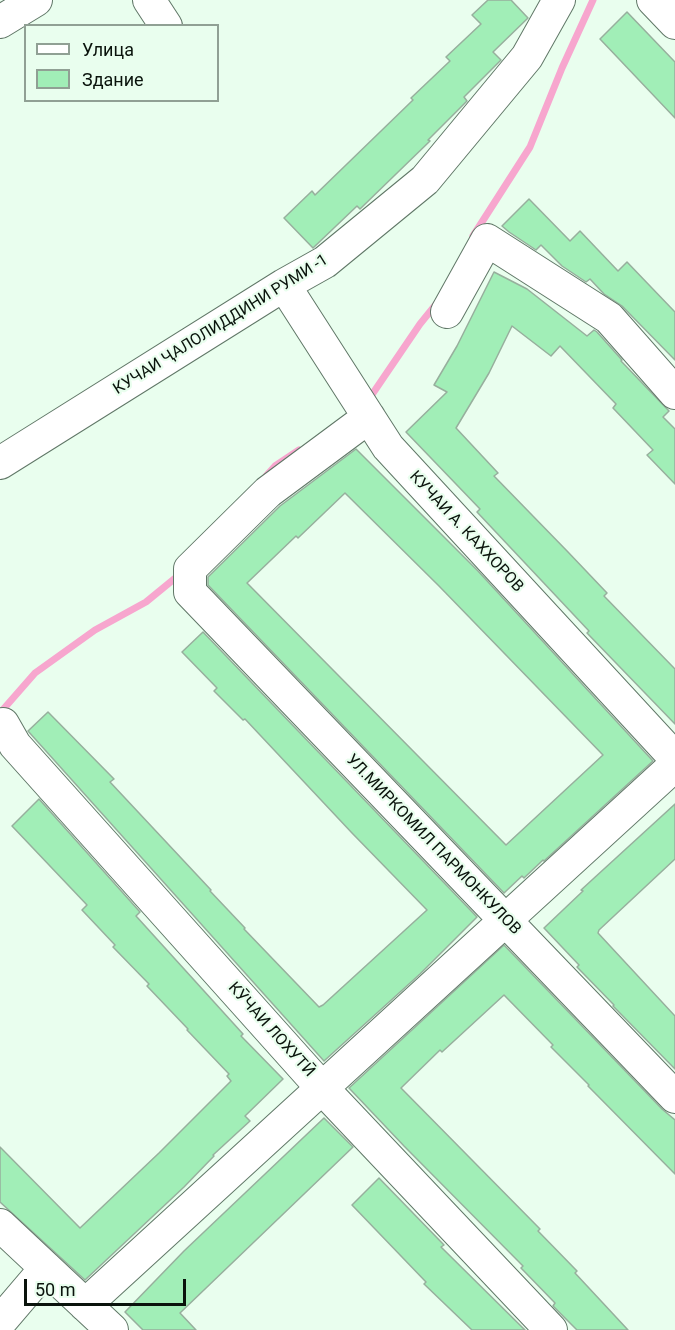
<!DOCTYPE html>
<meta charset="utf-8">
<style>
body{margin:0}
#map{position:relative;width:675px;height:1330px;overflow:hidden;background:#e9feee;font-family:Roboto,sans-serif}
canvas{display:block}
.legend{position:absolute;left:24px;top:24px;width:195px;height:78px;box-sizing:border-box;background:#e9feee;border:2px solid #90a094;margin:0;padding:8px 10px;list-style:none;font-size:18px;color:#0a130c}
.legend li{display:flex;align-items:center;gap:12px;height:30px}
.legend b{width:30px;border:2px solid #90a094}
.scale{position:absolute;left:24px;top:1279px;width:162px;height:27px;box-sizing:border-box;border:3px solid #0a130c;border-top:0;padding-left:8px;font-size:18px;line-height:21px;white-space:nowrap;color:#0a130c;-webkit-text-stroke:4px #e9feee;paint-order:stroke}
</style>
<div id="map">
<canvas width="675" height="1330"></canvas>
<ul class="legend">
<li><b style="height:8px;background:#fff"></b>Улица</li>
<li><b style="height:16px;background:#a1eeb7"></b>Здание</li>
</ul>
<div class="scale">50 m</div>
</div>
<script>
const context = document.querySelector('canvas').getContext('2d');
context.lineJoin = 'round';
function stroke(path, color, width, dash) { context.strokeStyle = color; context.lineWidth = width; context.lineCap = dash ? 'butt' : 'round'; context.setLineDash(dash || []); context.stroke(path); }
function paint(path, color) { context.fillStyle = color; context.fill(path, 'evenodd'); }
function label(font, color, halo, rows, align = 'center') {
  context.font = font + ' Roboto,sans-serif'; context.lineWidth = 4.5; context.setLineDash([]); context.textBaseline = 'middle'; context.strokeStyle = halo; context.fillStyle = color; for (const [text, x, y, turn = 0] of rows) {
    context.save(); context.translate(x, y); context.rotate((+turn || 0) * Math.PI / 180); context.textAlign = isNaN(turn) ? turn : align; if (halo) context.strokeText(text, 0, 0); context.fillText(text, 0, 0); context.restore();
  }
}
stroke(new Path2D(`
 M 473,236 L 530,147 L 562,68 L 593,0
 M 369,399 L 420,324 L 437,303
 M 266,476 L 275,466 L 299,450
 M 0,713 L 35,673 L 95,630 L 146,602 L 179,575`), '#f7a6ce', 7);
const building = new Path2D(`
 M 488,0 L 511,0 L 528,18 L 493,52 L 501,60 L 464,97 L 467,101 L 428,140 L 430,141 L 360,209 L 357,206 L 313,248 L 284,218 L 312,191 L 315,195 L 413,100 L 411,98 L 450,61 L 446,57 L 481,24 L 472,15 Z
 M 627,12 L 675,62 L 675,118 L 600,39 Z
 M 529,199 L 570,241 L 580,231 L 618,271 L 627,262 L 675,312 L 675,360 L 622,306 L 604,294 L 590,279 L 586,282 L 562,266 L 541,245 L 536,250 L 509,232 L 502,226 Z
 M 494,272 L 527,289 L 587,336 L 594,330 L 597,332 L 622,360 L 621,361 L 669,411 L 663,417 L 675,429 L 675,484 L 647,455 L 653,450 L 613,408 L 616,404 L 560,346 L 551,356 L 512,326 L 489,373 L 456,428 L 498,473 L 494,476 L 568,552 L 607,593 L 604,596 L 675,669 L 675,724 L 587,633 L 589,631 L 477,512 L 480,509 L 406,432 L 447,392 L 434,385 L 457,346 Z
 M 356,449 L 478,571 L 653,761 L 544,861 L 543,860 L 524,878 L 522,876 L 504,893 L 208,585 L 208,577 L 280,506 ZM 345,493 L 439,586 L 603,755 L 506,845 L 247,583 L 296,536 L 298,538 Z
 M 203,632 L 477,917 L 420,974 L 324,1061 L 28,731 L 48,712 L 114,779 L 110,782 L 211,890 L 210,891 L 245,928 L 244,929 L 319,1007 L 323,1005 L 427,910 L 352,833 L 245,719 L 243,720 L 214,691 L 217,688 L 182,652 Z
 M 39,799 L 140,912 L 136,916 L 243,1034 L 241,1036 L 283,1079 L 245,1116 L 250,1121 L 213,1155 L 214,1156 L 184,1187 L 85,1280 L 0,1202 L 0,1147 L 80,1228 L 159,1153 L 231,1081 L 227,1076 L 229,1074 L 187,1030 L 188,1029 L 147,986 L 149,984 L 113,947 L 115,945 L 82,910 L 87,905 L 12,826 Z
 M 675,804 L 675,859 L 599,930 L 598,933 L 675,1016 L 675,1069 L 613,1006 L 614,1005 L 577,967 L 579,965 L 544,928 L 583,891 L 581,890 Z
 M 504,945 L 662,1109 L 675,1120 L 675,1174 L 588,1086 L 589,1085 L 551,1047 L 553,1045 L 504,995 L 442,1052 L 440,1050 L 401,1088 L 540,1229 L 538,1231 L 577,1271 L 575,1273 L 628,1330 L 577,1330 L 553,1306 L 555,1303 L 521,1268 L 523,1266 L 404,1146 L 349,1088 Z
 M 324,1118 L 353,1147 L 180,1313 L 196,1330 L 143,1330 L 125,1312 L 184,1251 Z
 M 379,1178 L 444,1245 L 441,1247 L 525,1330 L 472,1330 L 424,1284 L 426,1282 L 352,1205 Z`);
paint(building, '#a1eeb7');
stroke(building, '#97af9d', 1.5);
const minor = new Path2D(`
 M 149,0 L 166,26
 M 653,0 L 675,23
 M 0,22 L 36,0
 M 284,285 L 388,447 L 675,758
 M 447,312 L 487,240 L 609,318 L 675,393
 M 369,417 L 268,492 L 190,569 L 190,592 L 675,1097
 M 0,463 L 284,285 L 325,262 L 425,180 L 527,57 L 559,0
 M 0,725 L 3,724 L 15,745 L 322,1088 L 551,1330
 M 0,1225 L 112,1330
 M 85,1305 L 675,765
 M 0,1322 L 46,1268`);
stroke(minor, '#607767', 34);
stroke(minor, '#fff', 32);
label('16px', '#0a130c', '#e9feee', [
 ["КУЧАИ ҶАЛОЛИДДИНИ РУМИ -1",221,325,-32],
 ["КУЧАИ А. КАХХОРОВ",466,532,47],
 ["УЛ.МИРКОМИЛ ПАРМОНКУЛОВ",433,845,46],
 ["КӮЧАИ ЛОХУТӢ",271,1030,48]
]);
</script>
